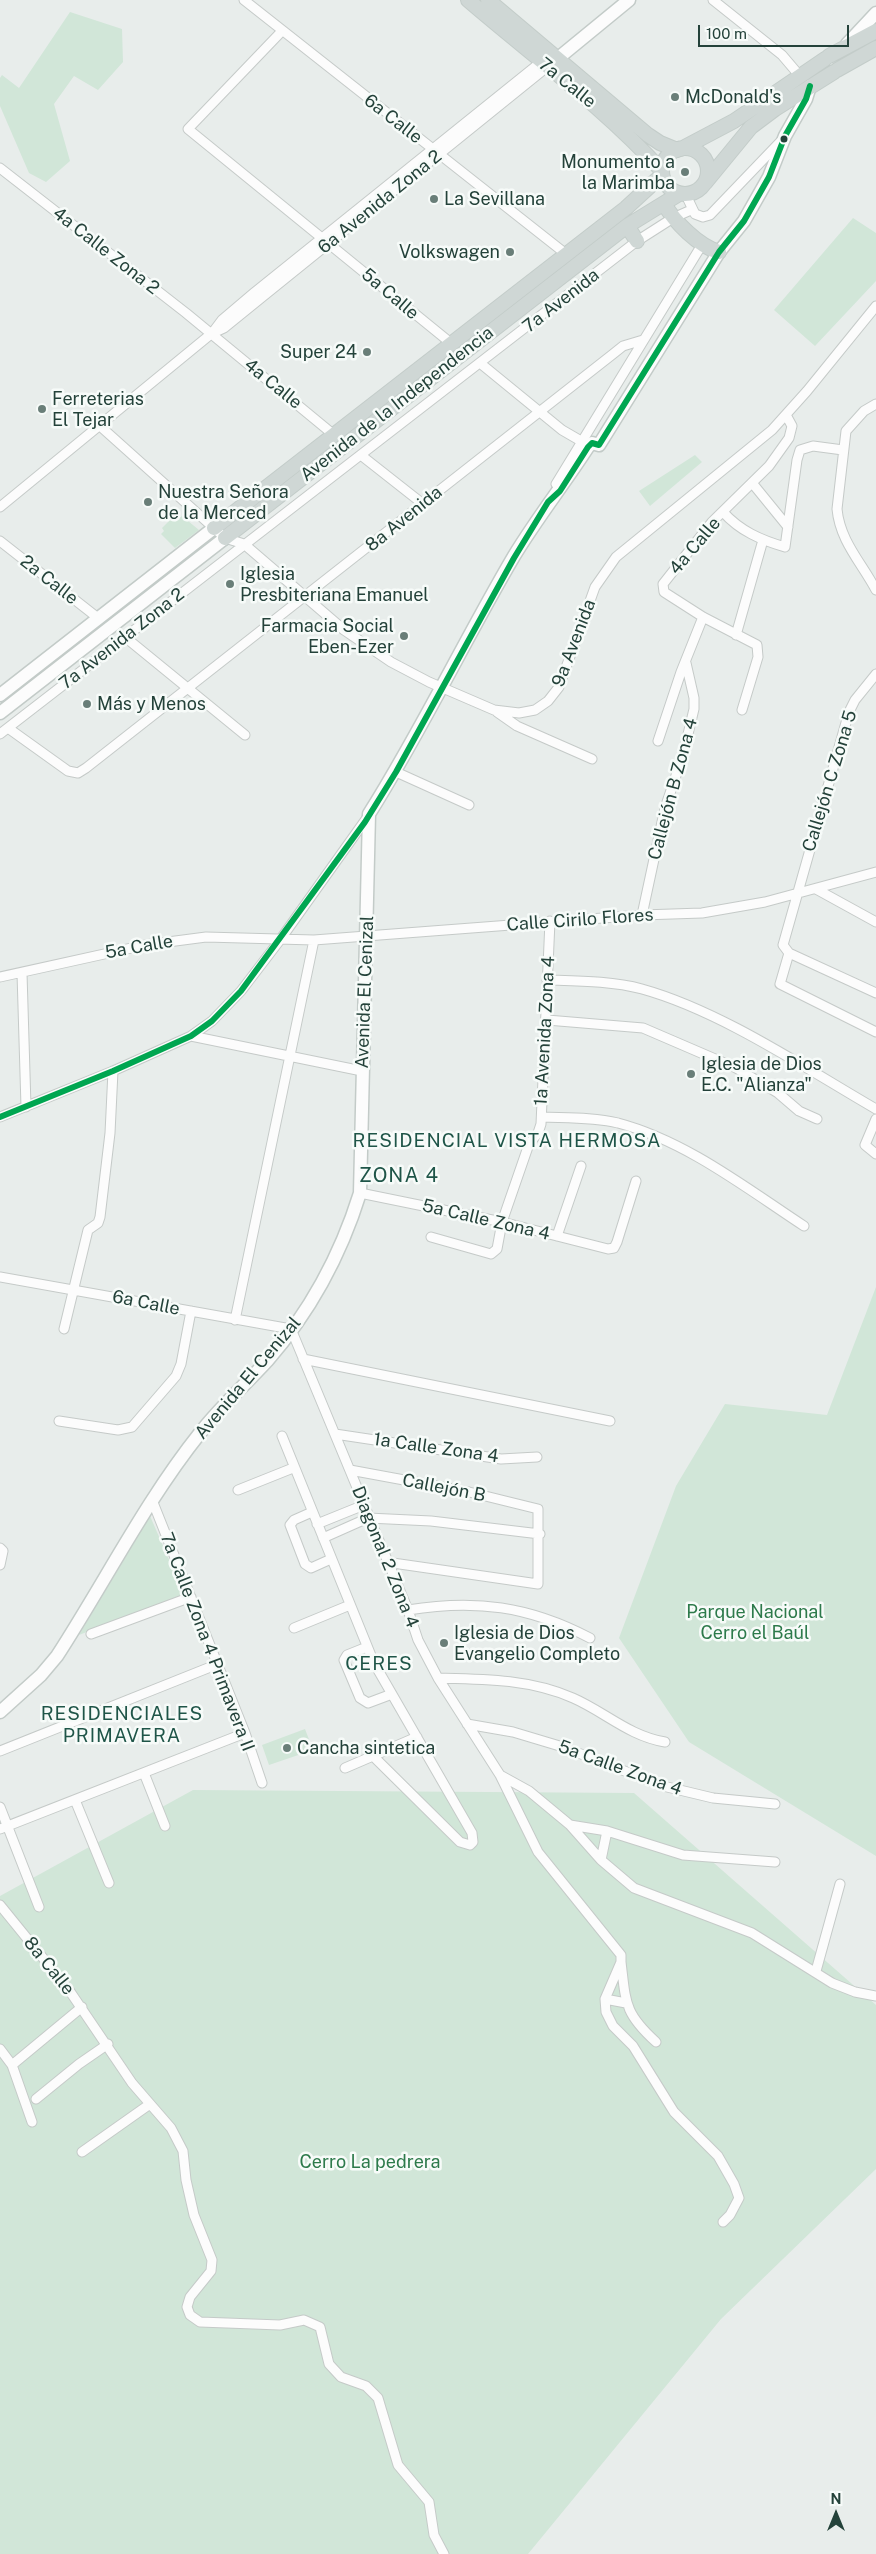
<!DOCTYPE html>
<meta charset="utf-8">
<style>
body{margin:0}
#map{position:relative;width:876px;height:2554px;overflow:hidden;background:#e8edeb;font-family:"Public Sans",sans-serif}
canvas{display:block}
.north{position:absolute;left:811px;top:2489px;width:50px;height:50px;-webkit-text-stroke:4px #f7fbf9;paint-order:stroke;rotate:0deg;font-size:14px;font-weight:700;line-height:20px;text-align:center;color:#24423a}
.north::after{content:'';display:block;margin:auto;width:18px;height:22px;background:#24423a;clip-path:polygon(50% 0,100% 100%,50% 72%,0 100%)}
.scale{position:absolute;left:698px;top:25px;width:151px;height:22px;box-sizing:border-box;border:2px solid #24423a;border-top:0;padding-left:6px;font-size:15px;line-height:18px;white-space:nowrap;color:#24423a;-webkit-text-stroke:4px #f7fbf9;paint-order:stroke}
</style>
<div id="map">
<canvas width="876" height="2554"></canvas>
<div class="north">N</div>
<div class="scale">100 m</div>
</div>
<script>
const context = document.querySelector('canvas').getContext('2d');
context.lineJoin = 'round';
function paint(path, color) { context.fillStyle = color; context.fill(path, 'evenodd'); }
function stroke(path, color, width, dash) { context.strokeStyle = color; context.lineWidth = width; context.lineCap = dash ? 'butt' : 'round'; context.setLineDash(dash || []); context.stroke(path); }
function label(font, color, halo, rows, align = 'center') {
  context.font = font + ' "Public Sans",sans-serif'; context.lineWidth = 5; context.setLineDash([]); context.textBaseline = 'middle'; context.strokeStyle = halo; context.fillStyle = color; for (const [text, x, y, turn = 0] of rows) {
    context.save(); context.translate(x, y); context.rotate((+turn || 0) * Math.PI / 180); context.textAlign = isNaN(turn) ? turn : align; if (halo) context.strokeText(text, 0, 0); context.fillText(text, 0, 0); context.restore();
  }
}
paint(new Path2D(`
 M 70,12 L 122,29 L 123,62 L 98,90 L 74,76 L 54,104 L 70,161 L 46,182 L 29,173 L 0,106 L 0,78 L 2,75 L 19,88 Z
 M 853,218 L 876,233 L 876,281 L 815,346 L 774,310 Z
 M 695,455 L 702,462 L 650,506 L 639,491 Z
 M 174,516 L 178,519 L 182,516 L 199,530 L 175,548 L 161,534 L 164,531 L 162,528 Z
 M 876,1287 L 876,1856 L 689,1742 L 619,1638 L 676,1486 L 725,1404 L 827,1415 Z
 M 150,1516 L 184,1594 L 79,1635 Z
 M 305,1729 L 313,1750 L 269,1765 L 262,1745 Z
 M 193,1790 L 634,1793 L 876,2005 L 876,2169 L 721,2319 L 528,2554 L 0,2554 L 0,1896 Z`), '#d1e6d8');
const street = new Path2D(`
 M 244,0 L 566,254
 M 713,0 L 782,55 L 799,75
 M 281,32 L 188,129 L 452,344
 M 0,168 L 186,313 L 334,435
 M 686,195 L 695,214 L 703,217 L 710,215 L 780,142
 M 213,332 L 222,320 L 255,292 L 541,62
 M 480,363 L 562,430 L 581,441
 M 876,404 L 864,411 L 846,431 L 837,509 C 840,541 861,562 876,590
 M 100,426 L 225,538 L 244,544 L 344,630 L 391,662 L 429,682 L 494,710 L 519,713 L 535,710 L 548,701 L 559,687 L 595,587 L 616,557 L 772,430 L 807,391 L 876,306
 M 362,456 L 423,504
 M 556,484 L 703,243
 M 753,484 L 788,527
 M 0,507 L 211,334 L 224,328 L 261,298 L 547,67
 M 723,512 C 740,531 761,540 785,547 L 797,460 L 800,450 L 813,446 L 843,450
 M 0,541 L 98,618
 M 736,635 L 763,540
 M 125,637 L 245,735
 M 876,674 L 855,700 L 849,712 L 783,945 L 789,953 L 876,993
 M 742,710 L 758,657 L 757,645 L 703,617 L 664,592 L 663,584 L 712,522 L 769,466 L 789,438 L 792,426 L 786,415
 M 497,712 L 517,726 L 592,759
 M 8,728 L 68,771 L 78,773 L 86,768 L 613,354 L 623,346 L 643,340
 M 0,734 L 637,241 L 673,218 L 691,210
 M 658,741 L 681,672 L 703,617
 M 396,772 L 469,805
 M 816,889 L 876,922
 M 642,915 L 665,808 L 683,755 L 694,709 L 694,698 L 686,663
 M 789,953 L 780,984 L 876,1032
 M 22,973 L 26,1107
 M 0,977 L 145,945 L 206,937 L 314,940 L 642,915 L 702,913 L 765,902 L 876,872
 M 547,980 C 579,981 612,981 642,989 C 721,1011 805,1068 876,1109
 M 547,1020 L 643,1028 L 736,1068 L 778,1093 L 799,1111 L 817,1119
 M 191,1036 L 362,1071
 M 0,1117 L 113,1071 L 191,1036 L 212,1021 L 241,991 L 280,940 L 369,815
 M 542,1117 C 567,1118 593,1117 618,1123 C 686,1141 746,1188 804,1226
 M 876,1119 L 865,1145 L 876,1154
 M 360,1193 L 502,1222 L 608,1249 L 614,1248 L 617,1242 L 636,1181
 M 557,1236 L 581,1166
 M 431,1237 L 491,1254 L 497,1249 L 502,1222 L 529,1144 L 538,1133 L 541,1124 L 550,921
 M 0,1277 L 291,1329 L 408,1610 L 418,1640 L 438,1678 L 500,1775 L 538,1852 L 621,1955 L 621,1962 L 605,1999 L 606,2012 L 613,2026 L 633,2046 L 674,2112 L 718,2156 L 734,2184 L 739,2198 L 730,2215 L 723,2222
 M 235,1320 L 314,940
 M 64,1329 L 88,1230 L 98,1223 L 100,1217 L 110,1133 L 113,1071
 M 303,1359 L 610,1421
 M 59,1421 L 118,1430 L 132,1427 L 176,1376 L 181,1364 L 191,1311
 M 335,1434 L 501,1459 L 537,1457
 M 282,1436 L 374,1663 L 472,1833 L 473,1842 L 470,1845 L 460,1842 L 373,1756
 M 350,1470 L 469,1492 L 538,1509 L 538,1584 L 386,1562
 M 238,1490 L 293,1468
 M 152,1500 L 245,1733 L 262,1783
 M 312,1512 L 294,1520 L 290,1525 L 305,1564 L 311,1568 L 331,1559
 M 317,1524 L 364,1505
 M 323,1538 L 368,1518 L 431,1521 L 540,1534
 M 0,1548 L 3,1551 L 0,1565
 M 408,1610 C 475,1599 529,1606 590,1638
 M 294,1628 L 350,1605
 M 91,1634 L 191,1597
 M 367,1647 L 347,1655 L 344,1660 L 360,1698 L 368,1703 L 392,1694
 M 438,1678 C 483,1679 530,1679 573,1698 C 605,1712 629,1736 665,1742
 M 467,1724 L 513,1732 L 563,1747 L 663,1786 L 713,1798 L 775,1804
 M 0,1751 L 218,1664
 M 345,1768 L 417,1737
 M 144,1773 L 165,1826
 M 500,1775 L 529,1791 L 570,1825 L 607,1831 L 683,1855 L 775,1862
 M 75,1800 L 109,1883
 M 0,1807 L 39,1907
 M 570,1825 L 601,1860 L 634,1888 L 752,1933 L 832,1983 L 855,1992 L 876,1996
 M 0,1829 L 245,1733
 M 601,1860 L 607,1831
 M 0,1905 L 69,1990 L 132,2083 L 171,2128 L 183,2151 L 186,2180 L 194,2215 L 212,2260 L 211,2271 L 190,2297 L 187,2307 L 190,2315 L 200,2322 L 280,2325 L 304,2320 L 320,2327 L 329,2364 L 341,2377 L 366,2386 L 378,2398 L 398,2465 L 429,2502 L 434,2535 L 444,2554
 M 621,1962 C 626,2003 624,2013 656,2042
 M 816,1971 L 840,1884
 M 605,1999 L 626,2003
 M 0,2049 L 12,2065 L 32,2122
 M 12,2065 L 82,2007
 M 36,2099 L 79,2064 L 108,2044
 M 82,2152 L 150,2104`);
const secondary = new Path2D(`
 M 847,44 L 876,13
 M 551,64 L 629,0
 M 0,695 L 214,528
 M 0,713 L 225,538
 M 0,1712 L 41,1675 L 57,1656 C 105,1582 145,1502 200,1433 C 220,1407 245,1385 267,1361 C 309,1313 341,1254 360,1193 L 369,814 C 422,730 464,641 514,556 C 537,518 564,484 588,447 L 592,443 L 599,445 L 719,252 L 744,221 L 769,177 L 785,136 L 806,99 L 810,86`);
const primary = new Path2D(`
 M 468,0 C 533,56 604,107 662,171
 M 488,0 L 648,135 L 660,143 L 677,150
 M 829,56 L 876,31
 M 837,70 L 876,48
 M662 171a23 23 0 1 1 46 0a23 23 0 1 1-46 0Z
 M 681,149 L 734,121 L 825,59
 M 705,183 L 751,127 L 775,109 L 834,72
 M 664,204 C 675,222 698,246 719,252
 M 627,226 L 637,241
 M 214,528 L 626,208 L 662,175
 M 225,538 L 627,226 L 679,194`);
stroke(street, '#c5cac8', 11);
stroke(secondary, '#c3cbc8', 15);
stroke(primary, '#c3ccc9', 16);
stroke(street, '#fcfcfc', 9);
stroke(secondary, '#fcfcfc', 12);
stroke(primary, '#cfd7d5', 14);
stroke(new Path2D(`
 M 0,1117 L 113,1071 L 191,1036 L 212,1021 L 241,991 L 365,822 L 396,772 L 514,558 L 548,502 L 560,491 L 588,447 L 592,443 L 599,445 L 719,252 L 744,221 L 769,177 L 785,136 L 806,99 L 810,86`), '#00a651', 6);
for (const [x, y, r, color] of [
 [675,97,5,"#697e78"],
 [784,139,4.5,"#24423a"],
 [685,172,5,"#697e78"],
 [434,199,5,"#697e78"],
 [510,252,5,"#697e78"],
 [367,352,5,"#697e78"],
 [42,409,5,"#697e78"],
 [148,502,5,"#697e78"],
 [230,584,5,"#697e78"],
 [404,636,5,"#697e78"],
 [87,704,5,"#697e78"],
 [691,1074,5,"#697e78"],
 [444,1643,5,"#697e78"],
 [287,1748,5,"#697e78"]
]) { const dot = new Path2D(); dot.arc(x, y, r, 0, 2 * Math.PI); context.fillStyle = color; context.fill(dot); stroke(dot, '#f7fbf9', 2); }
label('18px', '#24423a', '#f7fbf9', [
 ["7a Calle",567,83,39],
 ["6a Calle",393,119,38],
 ["6a Avenida Zona 2",380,202,-39],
 ["4a Calle Zona 2",106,251,38],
 ["5a Calle",390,294,40],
 ["7a Avenida",561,301,-38],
 ["4a Calle",273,384,39],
 ["Avenida de la Independencia",397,404,-38],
 ["8a Avenida",404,519,-39],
 ["4a Calle",695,546,-50],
 ["2a Calle",49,580,38],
 ["7a Avenida Zona 2",122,639,-38],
 ["9a Avenida",574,643,-69],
 ["Callejón C Zona 5",830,781,-73],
 ["Callejón B Zona 4",673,789,-75],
 ["Calle Cirilo Flores",580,920,-4],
 ["5a Calle",139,947,-10],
 ["Avenida El Cenizal",365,992,-88],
 ["1a Avenida Zona 4",545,1031,-87],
 ["5a Calle Zona 4",486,1220,13],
 ["6a Calle",146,1303,11],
 ["Avenida El Cenizal",248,1378,-50],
 ["1a Calle Zona 4",436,1448,8],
 ["Callejón B",444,1488,11],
 ["Diagonal 2 Zona 4",385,1557,68],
 ["7a Calle Zona 4 Primavera II",207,1642,69],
 ["5a Calle Zona 4",620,1768,20],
 ["8a Calle",49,1966,51]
]);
label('18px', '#24423a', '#f7fbf9', [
 ["McDonald's",685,97],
 ["Monumento a",675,162,"right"],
 ["la Marimba",675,183,"right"],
 ["La Sevillana",444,199],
 ["Volkswagen",500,252,"right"],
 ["Super 24",357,352,"right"],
 ["Ferreterias",52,399],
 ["El Tejar",52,420],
 ["Nuestra Señora",158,492],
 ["de la Merced",158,513],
 ["Iglesia",240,574],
 ["Presbiteriana Emanuel",240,595],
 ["Farmacia Social",394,626,"right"],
 ["Eben-Ezer",394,647,"right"],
 ["Más y Menos",97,704],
 ["Iglesia de Dios",701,1064],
 ["E.C. \"Alianza\"",701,1085],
 ["Iglesia de Dios",454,1633],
 ["Evangelio Completo",454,1654],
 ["Cancha sintetica",297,1748]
], 'left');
label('18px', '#2d7a4b', '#f7fbf9', [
 ["Parque Nacional",755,1612],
 ["Cerro el Baúl",755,1633],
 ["Cerro La pedrera",370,2162]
]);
context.letterSpacing = '1px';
label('19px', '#1f5548', '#f7fbf9', [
 ["RESIDENCIAL VISTA HERMOSA",507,1141],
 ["CERES",379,1664],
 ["RESIDENCIALES",122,1714],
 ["PRIMAVERA",122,1736]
]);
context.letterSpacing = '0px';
context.letterSpacing = '1px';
label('20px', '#1f5548', '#f7fbf9', [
 ["ZONA 4",399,1176]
]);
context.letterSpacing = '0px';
</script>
